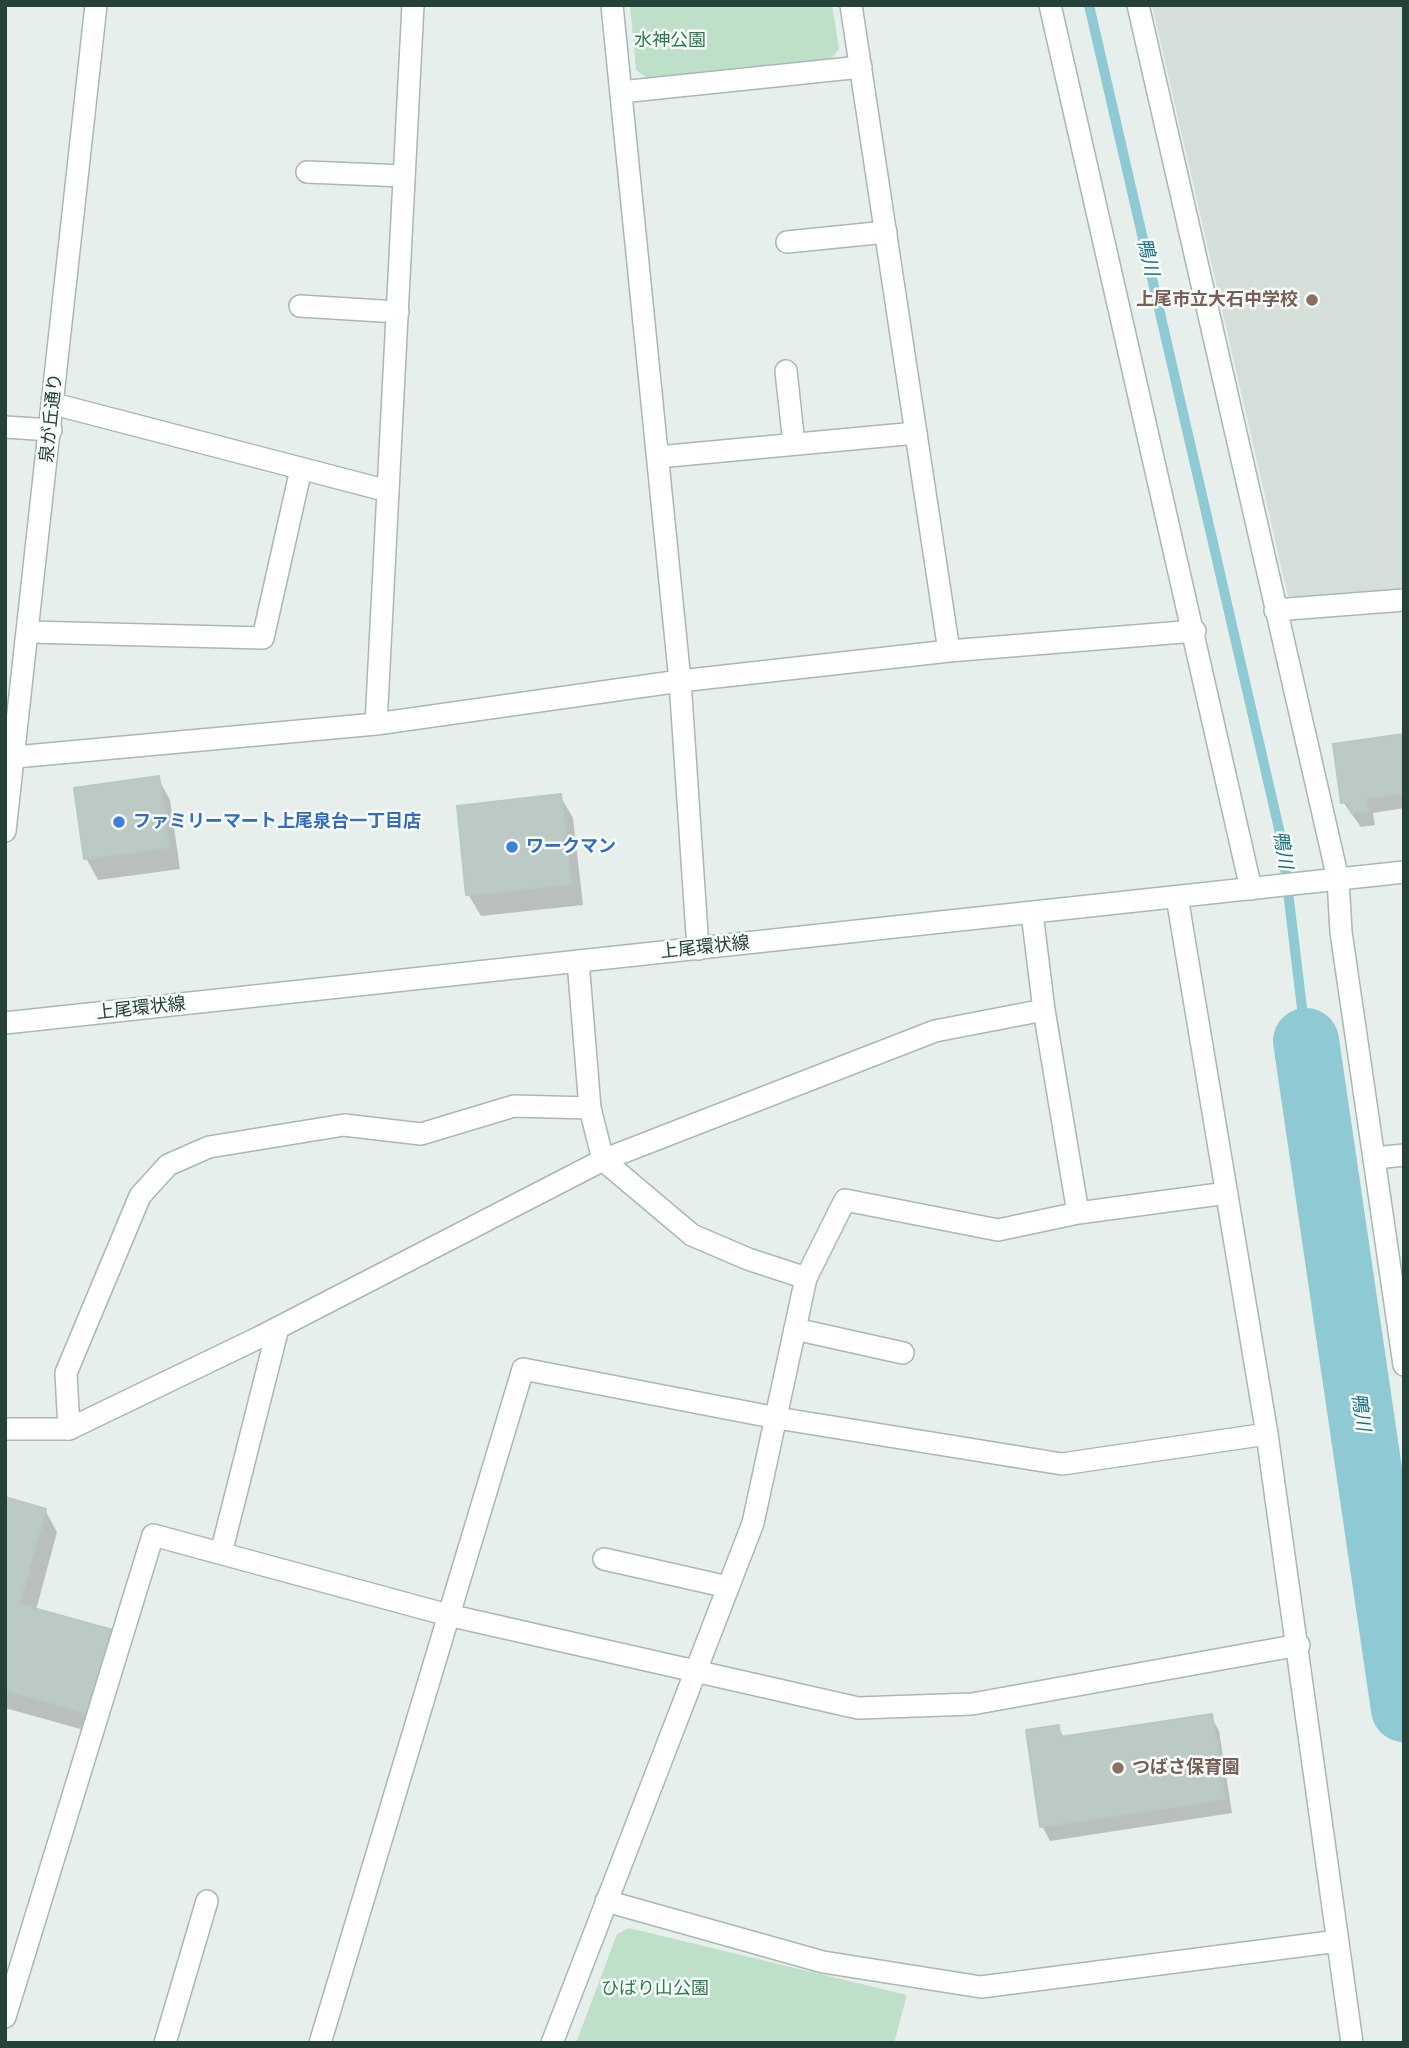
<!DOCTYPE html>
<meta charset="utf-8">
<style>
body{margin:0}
#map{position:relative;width:1409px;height:2048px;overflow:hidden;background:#e6efeb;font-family:"Archivo Narrow",sans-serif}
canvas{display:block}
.frame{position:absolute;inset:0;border:7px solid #24423a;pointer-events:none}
</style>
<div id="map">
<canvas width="1409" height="2048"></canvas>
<div class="frame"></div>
</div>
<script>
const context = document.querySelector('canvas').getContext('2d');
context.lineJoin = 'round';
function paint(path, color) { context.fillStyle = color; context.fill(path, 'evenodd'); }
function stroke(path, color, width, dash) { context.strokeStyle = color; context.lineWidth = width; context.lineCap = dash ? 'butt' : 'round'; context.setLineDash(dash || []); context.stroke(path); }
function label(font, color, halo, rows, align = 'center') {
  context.font = font + ' "Archivo Narrow","Noto Sans JP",sans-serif'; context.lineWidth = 5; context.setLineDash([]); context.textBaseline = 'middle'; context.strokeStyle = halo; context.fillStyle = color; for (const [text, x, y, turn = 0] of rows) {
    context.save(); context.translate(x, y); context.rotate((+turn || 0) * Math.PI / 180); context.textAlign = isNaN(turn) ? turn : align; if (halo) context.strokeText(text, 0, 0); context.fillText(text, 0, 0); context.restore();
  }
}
paint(new Path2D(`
 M 1152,5 L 1404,5 L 1404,594 L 1303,603 L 1288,596 Z`), '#d4dfda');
paint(new Path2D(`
 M 630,5 L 832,5 L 839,49 L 830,60 L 647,78 L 636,70 Z
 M 629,1928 L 907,1995 L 894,2043 L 576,2043 L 617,1934 Z`), '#bfe0c8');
paint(new Path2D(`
 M 1404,736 L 1404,808 L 1373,813 L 1375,825 L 1361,827 L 1343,802 Z
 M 158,778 L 170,800 L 180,869 L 98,880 L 86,858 Z
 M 560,796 L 573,818 L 583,905 L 481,916 L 468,894 Z
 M 5,1499 L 45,1510 L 57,1532 L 36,1610 L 102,1735 L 5,1708 Z
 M 1211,1716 L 1219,1731 L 1232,1813 L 1050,1841 L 1042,1826 L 1058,1727 L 1064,1738 Z`), '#0003');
stroke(new Path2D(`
 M 1089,5 L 1282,842 L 1306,1041`), '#8ec9d4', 10);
stroke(new Path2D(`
 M 1306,1041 L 1404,1709`), '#8ec9d4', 66);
const building = new Path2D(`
 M 1404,734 L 1404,793 L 1366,798 L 1368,811 L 1351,813 L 1349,802 L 1341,803 L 1333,744 Z
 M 159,776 L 169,847 L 84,859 L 74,788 Z
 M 561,794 L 571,884 L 466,895 L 457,806 Z
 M 5,1497 L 46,1509 L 19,1604 L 113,1630 L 90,1714 L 5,1690 Z
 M 1212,1714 L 1225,1799 L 1040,1827 L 1026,1730 L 1059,1725 L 1060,1737 Z`);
paint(building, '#bbcac4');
stroke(building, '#b8c9c2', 2);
const service = new Path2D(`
 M 621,92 L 861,67
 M 307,172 L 404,176
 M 787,242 L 886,232
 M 300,306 L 398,312
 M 786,371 L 794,444
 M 658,457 L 916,433
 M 29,632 L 263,638 L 301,469
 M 795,1329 L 903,1353
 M 69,1429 L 66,1373 L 140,1196 L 168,1165 L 209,1147 L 344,1125 L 421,1134 L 514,1106 L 590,1108
 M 604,1559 L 728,1587
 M 165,2043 L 207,1901`);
const minor = new Path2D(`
 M 612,5 L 680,681 L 698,949
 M 851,5 L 949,651
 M 1050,5 L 1251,889
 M 1138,5 L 1338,879 L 1341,932 L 1404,1365
 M 54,404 L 388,491
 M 5,427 L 51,430
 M 1275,610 L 1404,600
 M 376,724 L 413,5
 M 15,757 L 376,724 L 680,681 L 949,651 L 1195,631
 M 1177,897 L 1267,1434 L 1352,2043
 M 1032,913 L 1044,1010 L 1078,1213
 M 578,961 L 590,1108 L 603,1160 L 692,1235 L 748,1259 L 806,1278
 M 1375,1158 L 1404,1155
 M 5,1429 L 69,1429 L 260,1337 L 603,1160 L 935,1031 L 1044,1010
 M 221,1553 L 278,1328
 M 606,1901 L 823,1962 L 981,1987 L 1338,1941
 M 5,2017 L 153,1535 L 448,1615 L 858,1708 L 972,1704 L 1299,1645
 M 320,2043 L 523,1369 L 777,1418 L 1062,1464 L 1267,1434
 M 552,2043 L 753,1523 L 806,1278 L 845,1200 L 998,1230 L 1078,1213 L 1227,1193`);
const tertiary = new Path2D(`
 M 5,831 L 96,5`);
const secondary = new Path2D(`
 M 5,1023 L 1404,872`);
stroke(service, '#a8b8b2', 24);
stroke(minor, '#a8b8b2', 24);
stroke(tertiary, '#a8b8b2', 24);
stroke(secondary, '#a4bbb3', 24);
stroke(service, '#fff', 21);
stroke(minor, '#fff', 21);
stroke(tertiary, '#fff', 21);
stroke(secondary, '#fff', 21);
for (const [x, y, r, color] of [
 [1312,300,7,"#8d6e63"],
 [119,822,7,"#3f7fe0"],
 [512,847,7,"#3f7fe0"],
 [1118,1768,7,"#8d6e63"]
]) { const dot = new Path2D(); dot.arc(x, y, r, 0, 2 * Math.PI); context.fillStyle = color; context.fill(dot); stroke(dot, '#f7fbf9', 2.5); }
label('18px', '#2d7a4b', '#f7fbf9', [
 ["水神公園",670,41],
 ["ひばり山公園",655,1989]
]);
label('bold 18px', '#785e54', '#f7fbf9', [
 ["上尾市立大石中学校",1298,300],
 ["つばさ保育園",1132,1768,"left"]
], 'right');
label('18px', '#24423a', '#f7fbf9', [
 ["泉が丘通り",52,418,-84],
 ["上尾環状線",705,948,-6],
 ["上尾環状線",141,1009,-6]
]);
label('bold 18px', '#366cbe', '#f7fbf9', [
 ["ファミリーマート上尾泉台一丁目店",133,822],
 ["ワークマン",526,847]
], 'left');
label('italic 19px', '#1c6f80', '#f7fbf9', [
 ["鴨川",1147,257,77],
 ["鴨川",1282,850,81],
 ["鴨川",1360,1412,82]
]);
</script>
